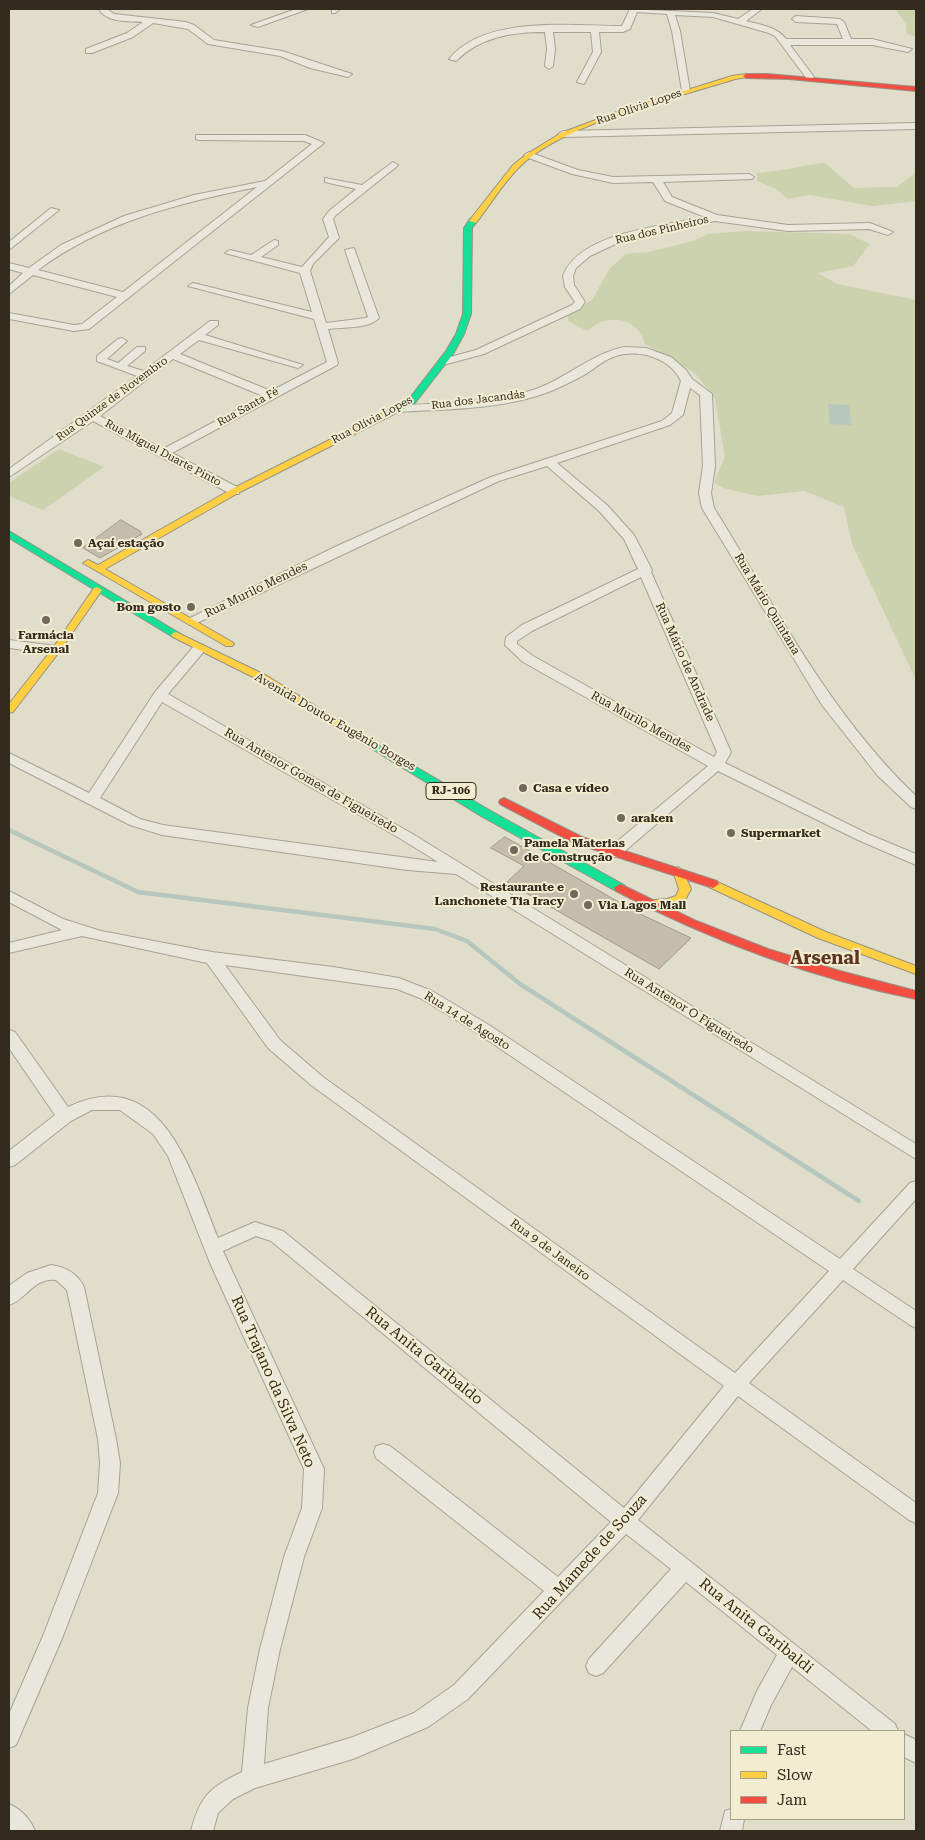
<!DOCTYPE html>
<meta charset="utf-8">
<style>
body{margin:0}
#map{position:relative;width:925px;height:1840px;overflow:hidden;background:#e1ddcb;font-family:"Roboto Serif",serif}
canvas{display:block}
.frame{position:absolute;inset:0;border:10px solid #332b1e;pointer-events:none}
.legend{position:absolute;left:730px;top:1730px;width:175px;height:90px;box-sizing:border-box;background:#f2edd1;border:1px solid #a69f89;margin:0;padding:6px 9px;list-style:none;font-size:15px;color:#332b1e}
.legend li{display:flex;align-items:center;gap:10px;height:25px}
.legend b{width:25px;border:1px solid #a69f89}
</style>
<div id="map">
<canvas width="925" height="1840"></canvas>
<div class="frame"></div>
<ul class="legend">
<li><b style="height:6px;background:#16e098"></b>Fast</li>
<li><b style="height:6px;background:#ffcf43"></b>Slow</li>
<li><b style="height:6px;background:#f24e42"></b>Jam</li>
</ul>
</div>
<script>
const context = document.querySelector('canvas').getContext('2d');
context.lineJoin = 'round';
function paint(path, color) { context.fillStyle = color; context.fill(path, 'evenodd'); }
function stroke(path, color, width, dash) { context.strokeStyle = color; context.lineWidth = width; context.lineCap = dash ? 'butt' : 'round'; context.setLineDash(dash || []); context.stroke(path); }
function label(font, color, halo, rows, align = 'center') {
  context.font = font + ' "Roboto Serif",serif'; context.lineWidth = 4; context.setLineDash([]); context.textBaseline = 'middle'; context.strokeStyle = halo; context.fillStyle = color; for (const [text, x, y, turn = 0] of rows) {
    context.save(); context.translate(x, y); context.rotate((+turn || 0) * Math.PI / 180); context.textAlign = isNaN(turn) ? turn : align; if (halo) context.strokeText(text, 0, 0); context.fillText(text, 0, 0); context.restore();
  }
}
paint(new Path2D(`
 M 895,9 L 916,9 L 916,37 L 907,34 L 906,24 Z
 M 825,163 L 854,188 L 897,187 L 916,172 L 916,201 L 873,206 L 809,195 L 787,199 L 778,190 L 757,181 L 757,173 C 780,172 802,165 825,163 Z
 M 747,231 L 849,234 L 870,244 L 853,266 L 818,273 L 837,284 L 916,300 L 916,680 L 852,544 L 844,507 L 804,491 L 758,496 L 723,488 L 714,482 L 725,457 L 715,399 L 695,373 L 645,344 C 638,316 606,313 587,331 L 568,321 L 568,315 L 592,300 L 610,268 L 626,254 L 648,252 L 693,241 L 708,234 Z
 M 59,449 L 104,467 L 43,510 L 9,496 L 9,483 Z`), '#ccd1ae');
paint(new Path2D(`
 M 828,404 L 849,405 L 851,425 L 830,424 Z`), '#b6c7be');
stroke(new Path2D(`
 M 9,830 L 138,892 L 435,929 L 467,941 L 520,984 L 859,1201`), '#b6c7be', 4.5);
const building = new Path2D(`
 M 121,520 L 140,531 L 142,534 L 100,558 L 83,548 Z
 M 505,837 L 638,913 L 691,938 L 659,969 L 507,882 L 524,866 L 491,848 Z`);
paint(building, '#c4bcac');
stroke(building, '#a1998b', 1);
const street = new Path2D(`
 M 99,9 L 107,9 L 114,14 L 186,22 L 194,25 L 214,40 L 282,51 L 352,74 L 348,77 L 310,68 L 280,56 L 208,44 L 188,29 L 153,23 L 133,37 L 92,53 L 86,53 L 86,49 L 127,33 L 143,22 C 130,21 106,23 99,9 Z
 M 296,9 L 308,9 L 258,27 L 251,25 Z
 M 332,9 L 340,9 L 335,13 L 332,13 Z
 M 628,9 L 713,13 L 738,19 L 753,9 L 762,9 L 746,21 C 761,25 777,27 786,39 L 843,39 L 837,24 L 796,22 L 792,19 L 796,16 L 840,19 L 844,22 L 851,39 L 872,39 L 912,49 L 908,52 L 872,45 L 790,45 L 814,77 L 810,80 L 807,79 L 775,36 L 769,33 L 713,17 L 675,15 L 680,31 L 690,91 L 686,94 L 682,91 L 672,31 L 667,14 L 637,12 L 630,29 L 623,32 L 599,32 L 601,52 L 584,84 L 577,82 L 593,52 L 591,32 L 553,32 L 555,49 L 553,66 L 549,69 L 545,66 L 547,49 L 545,32 C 512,32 480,37 456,61 L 449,59 C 485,15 570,26 622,26 L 629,11 Z
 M 916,123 L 916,129 L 563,137 L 558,134 L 563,131 Z
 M 196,135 L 305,135 L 324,143 L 89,329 L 74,331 L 9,319 L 9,313 L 74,325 L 82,324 L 117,297 L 33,275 L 9,294 L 9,286 L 23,273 L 9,269 L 9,263 L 29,268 L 61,245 L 124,216 L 194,195 L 265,181 L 312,144 L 304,141 L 199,140 L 196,139 ZM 257,187 L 123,292 L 38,270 C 102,222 179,203 257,187 Z
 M 529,152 L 578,170 L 613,177 L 749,174 L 754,177 L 752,179 L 663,182 L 672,197 L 717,215 L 788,225 L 870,223 L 893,232 L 888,235 L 869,229 L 788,231 L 715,221 L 626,239 L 590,256 L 576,268 L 573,276 L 574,285 L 585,302 L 580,309 L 484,354 L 443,365 L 439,364 L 439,360 L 476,350 L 572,305 L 575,302 L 565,287 L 563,276 C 579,232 664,226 705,217 L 665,201 L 653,182 L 613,183 L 572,174 L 526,157 L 524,155 Z
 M 393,162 L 398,165 L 396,167 L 336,215 L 333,219 L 339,238 L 313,264 L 310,271 L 326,323 L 366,318 L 368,317 L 345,250 L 354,248 L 379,318 C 369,329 343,327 328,329 L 338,363 L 337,365 L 172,453 L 239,488 L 239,494 L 231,494 L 93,421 L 9,477 L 9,469 L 137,376 L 97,361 L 97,356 L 118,339 L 122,338 L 127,341 L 107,359 L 118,363 L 137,347 L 145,347 L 145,351 L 127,366 L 144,371 L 210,321 L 218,321 L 218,325 L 205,335 L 303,365 L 298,368 L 199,340 L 180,354 L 271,391 L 327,362 L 314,319 L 188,286 L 193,283 L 312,312 L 300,273 L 225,253 L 230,250 L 251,255 L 274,240 L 278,241 L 278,245 L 261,257 L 302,267 L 329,237 L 323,219 L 329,211 L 356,189 L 325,182 L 325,178 L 362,185 ZM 173,359 L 263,396 L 163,449 L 100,416 Z
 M 51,208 L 59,210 L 9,250 L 9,242 Z
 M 625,347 L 646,348 L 671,357 L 686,370 L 692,379 L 712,394 L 715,466 L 711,493 L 714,508 C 777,609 829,713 916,796 L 916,809 L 911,807 L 878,776 L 822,705 L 702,508 L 699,493 L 703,466 L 700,395 L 690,388 L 683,415 L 670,425 L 557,463 L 607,505 L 634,535 L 652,570 L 651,572 L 731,752 L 725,763 L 868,834 L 916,854 L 916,865 L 858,840 L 718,771 L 618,857 L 608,857 L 606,853 L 608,849 L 708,766 L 523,662 L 505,645 L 506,637 L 522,625 L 638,569 L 624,539 L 599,511 L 547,466 L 499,481 L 195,624 L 190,625 L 184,621 L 337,546 L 491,477 L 662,421 L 672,413 L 681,381 C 671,360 646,351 624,354 C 608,356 597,367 584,375 C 571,382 557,389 543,394 C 496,410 444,409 396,412 L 390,409 L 396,406 C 442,402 492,404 536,389 C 567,378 592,353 625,347 ZM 641,577 L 717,752 L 714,757 L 533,656 L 517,644 L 517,641 L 532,631 Z
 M 9,640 L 56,646 L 63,650 L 56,654 L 9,648 Z
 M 199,645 L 206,649 L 168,694 L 411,833 L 916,1144 L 916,1159 L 456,874 L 407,870 L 162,835 L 130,825 L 9,763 L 9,753 L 89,793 L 155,692 L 194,646 ZM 162,702 L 401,839 L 438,862 L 163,825 L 140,819 L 100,798 Z
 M 9,891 L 63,919 L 101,931 L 212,952 L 333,967 L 399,978 L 432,991 L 489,1025 L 840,1259 L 910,1183 L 916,1181 L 916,1199 L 853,1269 L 916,1311 L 916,1328 L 910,1325 L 843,1280 L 749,1383 L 916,1503 L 916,1523 L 909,1520 L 738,1396 L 638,1520 L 895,1724 L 898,1731 L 872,1731 L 792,1667 L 771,1705 L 760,1731 L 740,1731 L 757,1691 L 777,1655 L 686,1582 L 603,1673 L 596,1676 L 589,1673 L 586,1666 L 589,1659 L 671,1569 L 626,1534 L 468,1699 L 428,1727 L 353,1759 L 255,1788 L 233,1799 L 218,1813 L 213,1831 L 191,1831 C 200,1796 210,1787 242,1772 L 248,1708 L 260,1649 L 284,1557 L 302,1508 L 304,1469 L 210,1263 L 168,1156 L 153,1134 L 120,1110 L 92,1110 L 71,1121 L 15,1165 L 9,1167 L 9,1151 L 55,1115 L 9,1048 L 9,1030 L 15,1032 L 68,1107 C 162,1062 191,1172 218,1238 L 255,1222 L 283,1231 L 624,1508 L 724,1386 L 311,1085 L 268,1048 L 207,963 L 82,936 L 9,953 L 9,943 L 62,930 L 9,902 ZM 225,965 L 397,989 L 422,999 L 477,1033 L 829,1271 L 735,1373 L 323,1077 L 280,1040 ZM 256,1236 L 271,1241 L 611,1522 L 558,1577 L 390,1446 L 383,1444 L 376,1446 L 374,1452 L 376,1458 L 544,1591 L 454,1685 L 414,1713 L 353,1737 L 264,1764 L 268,1708 L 280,1649 L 304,1557 L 322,1508 L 324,1469 L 223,1251 Z
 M 51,1265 C 66,1267 77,1273 84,1287 L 116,1439 L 120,1463 L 118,1493 L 63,1636 L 16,1745 L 9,1748 L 9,1714 L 43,1636 L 98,1493 L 100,1463 L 98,1439 L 67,1290 L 56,1280 C 34,1277 26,1300 9,1305 L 10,1285 L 27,1273 Z
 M 904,1734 L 916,1740 L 916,1763 L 904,1757 Z
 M 9,1804 C 21,1809 31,1820 35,1831 L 9,1831 Z
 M 731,1809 L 731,1819 L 744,1819 L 742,1831 L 720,1831 L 725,1811 Z`);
const fast = new Path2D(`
 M 470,219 L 477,221 L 472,228 L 471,314 L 464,334 L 453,354 L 415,403 L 390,416 L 384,416 L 384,412 L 409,399 L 446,351 L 456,334 L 463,314 L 464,228 Z
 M 9,531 L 179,633 L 181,635 L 179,637 L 173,637 L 9,538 Z
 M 360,734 L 489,810 L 624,885 L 626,888 L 624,891 L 616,891 L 481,816 L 356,739 L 355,737 L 356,735 Z`);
const slow = new Path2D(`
 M 746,74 L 748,75 L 748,77 L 735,79 C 672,99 585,118 532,156 C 510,172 493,201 476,223 L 469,221 L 513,165 L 527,154 L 561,133 L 617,112 L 732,76 Z
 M 387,411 L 390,412 L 390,416 L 238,493 L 105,569 L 232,642 L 234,644 L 232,646 L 226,646 L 83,563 L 88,560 L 98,565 L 232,489 Z
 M 97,587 L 102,590 L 59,652 L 13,712 L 9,713 L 9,704 L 53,648 L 94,588 Z
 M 176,632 L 267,676 L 365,737 L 360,740 L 356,739 L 259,680 L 173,637 L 171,635 L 173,633 Z
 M 678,867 L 683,871 L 691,889 L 684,902 L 668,907 L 645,907 L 643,904 L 645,901 L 667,899 L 676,896 L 679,889 L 673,871 Z
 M 713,880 L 826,932 L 916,966 L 916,974 L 818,938 L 709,887 L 707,884 L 709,881 Z`);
const jam = new Path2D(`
 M 767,74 L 916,87 L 916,91 L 789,79 L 746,78 L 743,76 L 746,74 Z
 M 504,798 L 582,837 L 717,881 L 719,884 L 713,888 L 574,843 L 500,804 L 499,802 L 500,800 Z
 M 620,884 L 694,920 L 768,949 L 840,971 L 916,991 L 916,999 C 812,978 710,940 616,891 L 614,888 Z`);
stroke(street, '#a6a295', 2);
stroke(fast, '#969184', 2);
stroke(slow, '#969184', 2);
stroke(jam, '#969184', 2);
paint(street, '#e9e7dc');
paint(fast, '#16e098');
paint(slow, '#ffcf43');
paint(jam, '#f24e42');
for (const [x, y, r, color] of [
 [78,543,5,"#70695b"],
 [191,607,5,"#70695b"],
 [46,620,5,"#70695b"],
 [523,788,5,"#70695b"],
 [621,818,5,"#70695b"],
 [731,833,5,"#70695b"],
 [514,850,5,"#70695b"],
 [574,894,5,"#70695b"],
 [588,905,5,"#70695b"]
]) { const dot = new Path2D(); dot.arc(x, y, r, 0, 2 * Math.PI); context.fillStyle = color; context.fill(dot); stroke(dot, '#f2edd1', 2); }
label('11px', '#332b1e', '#f2edd1', [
 ["Rua Olívia Lopes",639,107,-19],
 ["Rua dos Pinheiros",662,230,-13],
 ["Rua Quinze de Novembro",112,399,-36],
 ["Rua dos Jacandás",478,400,-7],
 ["Rua Santa Fé",248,407,-29],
 ["Rua Olívia Lopes",372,420,-28],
 ["Rua Miguel Duarte Pinto",163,453,28]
]);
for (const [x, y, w] of [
 [451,791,50]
]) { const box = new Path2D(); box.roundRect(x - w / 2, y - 8.5, w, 17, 4); context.fillStyle = '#f2edd1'; context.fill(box); stroke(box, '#332b1e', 1); }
label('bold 11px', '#332b1e', null, [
 ["RJ-106",451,791]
]);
label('bold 12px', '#332b1e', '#f2edd1', [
 ["Açaí estação",88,543],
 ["Bom gosto",181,607,"right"],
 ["Farmácia",46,635,"center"],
 ["Arsenal",46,649,"center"],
 ["Casa e vídeo",533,788],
 ["araken",631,818],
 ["Supermarket",741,833],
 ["Pamela Materias",524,843],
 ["de Construção",524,857],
 ["Restaurante e",564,887,"right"],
 ["Lanchonete Tia Iracy",564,901,"right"],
 ["Via Lagos Mall",598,905]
], 'left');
label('12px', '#332b1e', '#f2edd1', [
 ["Rua Murilo Mendes",256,590,-26],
 ["Rua Mário Quintana",767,604,59],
 ["Rua Mário de Andrade",685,662,66],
 ["Avenida Doutor Eugênio Borges",335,722,30],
 ["Rua Murilo Mendes",641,722,29],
 ["Rua Antenor Gomes de Figueiredo",311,781,30],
 ["Rua Antenor O Figueiredo",689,1011,32],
 ["Rua 14 de Agosto",467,1021,32],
 ["Rua 9 de Janeiro",550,1250,36]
]);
label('15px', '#332b1e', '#f2edd1', [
 ["Rua Anita Garibaldo",424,1356,39],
 ["Rua Trajano da Silva Neto",273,1382,66],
 ["Rua Mamede de Souza",590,1557,-48],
 ["Rua Anita Garibaldi",756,1626,39]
]);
label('bold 18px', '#5c3521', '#f2edd1', [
 ["Arsenal",825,959]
]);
</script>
